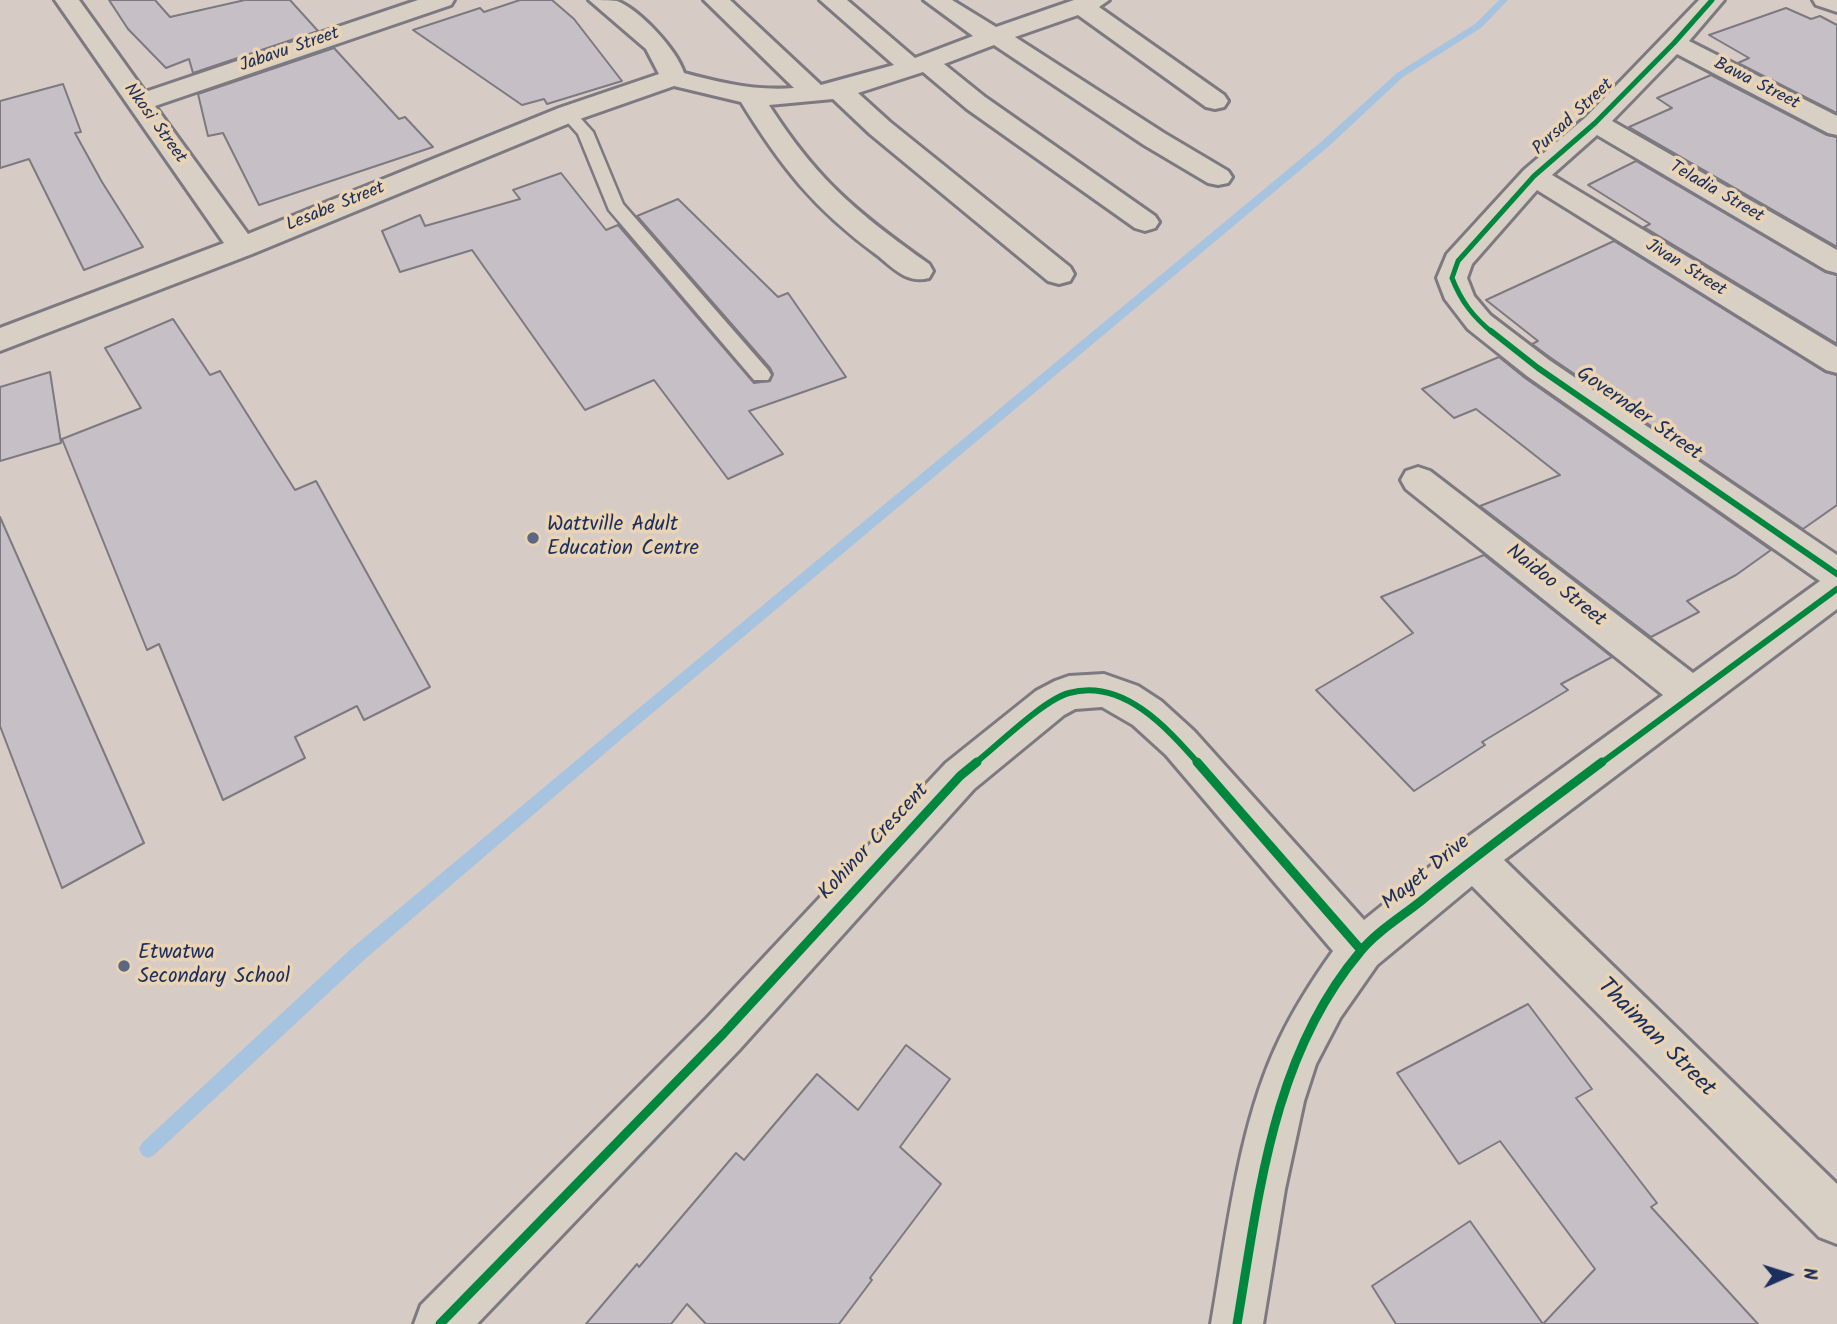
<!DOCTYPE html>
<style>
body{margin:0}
#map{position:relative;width:1837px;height:1324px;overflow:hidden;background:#d7cbc5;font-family:Kalam,sans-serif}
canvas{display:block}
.north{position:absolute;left:1753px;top:1240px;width:70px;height:70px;-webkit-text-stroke:5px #ead4b3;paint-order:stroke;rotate:87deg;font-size:19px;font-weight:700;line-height:28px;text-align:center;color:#1b2f5e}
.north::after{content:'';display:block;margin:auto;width:24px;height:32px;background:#1b2f5e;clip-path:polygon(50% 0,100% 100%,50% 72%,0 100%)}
</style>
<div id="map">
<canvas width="1837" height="1324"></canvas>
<div class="north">N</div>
</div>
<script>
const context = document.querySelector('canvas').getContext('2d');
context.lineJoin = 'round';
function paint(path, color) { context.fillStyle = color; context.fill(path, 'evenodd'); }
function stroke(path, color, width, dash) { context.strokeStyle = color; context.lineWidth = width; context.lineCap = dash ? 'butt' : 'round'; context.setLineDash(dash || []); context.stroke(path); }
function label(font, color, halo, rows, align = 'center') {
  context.font = font + ' Kalam,sans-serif'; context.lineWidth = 7; context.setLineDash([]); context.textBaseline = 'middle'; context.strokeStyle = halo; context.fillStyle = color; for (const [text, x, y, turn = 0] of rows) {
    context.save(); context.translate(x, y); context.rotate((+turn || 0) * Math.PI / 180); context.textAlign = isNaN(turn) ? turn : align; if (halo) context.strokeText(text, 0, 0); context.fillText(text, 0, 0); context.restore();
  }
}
paint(new Path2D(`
 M 1499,0 L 1508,0 L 1481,28 L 1403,77 L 1329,146 L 625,736 L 364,960 L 154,1155 L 148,1158 L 142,1155 L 139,1149 L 142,1143 L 352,948 L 615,728 L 1321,142 L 1397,73 L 1475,24 Z`), '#a6c3e0');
const building = new Path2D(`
 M 109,0 L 155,0 L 170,17 L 245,0 L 290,0 L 318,31 L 193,73 L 189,59 L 166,68 L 128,29 Z
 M 520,0 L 552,0 L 574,19 L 622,81 L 547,104 L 544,99 L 522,105 L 413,30 L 480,8 L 484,12 Z
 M 1786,8 L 1811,19 L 1820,16 L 1837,25 L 1837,113 L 1738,63 L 1749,58 L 1709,35 Z
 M 334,48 L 399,119 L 405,117 L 433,147 L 259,205 L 223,133 L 208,136 L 198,94 Z
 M 1711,75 L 1827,135 L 1837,137 L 1837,247 L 1629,127 L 1672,108 L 1657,98 Z
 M 63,84 L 81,132 L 75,133 L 102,182 L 143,247 L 84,270 L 29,159 L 0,168 L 0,101 Z
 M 1636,161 L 1825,272 L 1837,275 L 1837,344 L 1644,227 L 1650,224 L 1588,185 Z
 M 561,173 L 606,230 L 618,225 L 754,383 L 770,381 L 773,374 L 770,368 L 637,216 L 678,199 L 778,297 L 788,293 L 846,377 L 749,411 L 783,454 L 728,479 L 654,380 L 585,410 L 472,250 L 400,272 L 382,231 L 420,215 L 425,226 L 520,199 L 513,190 Z
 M 1614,241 L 1825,372 L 1837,375 L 1837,505 L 1803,529 L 1551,358 L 1532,344 L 1538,341 L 1486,300 Z
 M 173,319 L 210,375 L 220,371 L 295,490 L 316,481 L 430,687 L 364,720 L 357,706 L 295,737 L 305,758 L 223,800 L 159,644 L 147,650 L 62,439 L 141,408 L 105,348 Z
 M 1499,357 L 1525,378 L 1771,550 L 1736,575 L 1687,601 L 1699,612 L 1651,637 L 1480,506 L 1560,475 L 1476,409 L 1454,418 L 1422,389 Z
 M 50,372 L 61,443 L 0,461 L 0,387 Z
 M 0,517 L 144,843 L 62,888 L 0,726 Z
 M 1484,555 L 1612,657 L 1561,684 L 1568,690 L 1482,742 L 1485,745 L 1414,791 L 1316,690 L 1413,633 L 1381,597 Z
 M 1528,1004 L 1592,1089 L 1576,1098 L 1657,1203 L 1651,1207 L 1758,1324 L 1396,1324 L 1372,1286 L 1470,1221 L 1543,1324 L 1595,1269 L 1500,1141 L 1459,1164 L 1397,1073 Z
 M 906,1045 L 950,1079 L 900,1147 L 941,1184 L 870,1278 L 872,1280 L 839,1324 L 706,1324 L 687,1304 L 671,1324 L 586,1324 L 637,1264 L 639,1267 L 736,1153 L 744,1160 L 817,1074 L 858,1110 Z`);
paint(building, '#c7bfc6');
stroke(building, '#7c7a80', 2);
const service = new Path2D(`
 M 568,109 L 574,111 L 593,132 L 623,204 L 768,370 L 771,375 L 768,380 L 754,380 L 609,210 L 578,134 L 560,114 Z`);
const minor = new Path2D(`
 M 55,0 L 79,0 L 145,92 L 418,0 L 454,0 L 451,5 L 155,106 L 248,234 L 559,108 L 659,74 L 646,49 L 589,0 C 597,0 610,0 617,1 C 640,10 677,50 684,73 C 721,83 756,91 794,88 L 704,0 L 730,0 L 821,85 L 894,65 L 820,0 L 847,0 L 915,58 L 973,36 L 924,0 L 952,0 L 996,27 L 1074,0 L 1109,0 L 1099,7 L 1224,95 L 1228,101 L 1224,107 L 1215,109 L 1206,107 L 1078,15 L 1015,37 L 1164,133 L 1228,171 L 1232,177 L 1228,183 L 1218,185 L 1208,183 L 1144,145 L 994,45 L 944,64 L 985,97 L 1155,216 L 1159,222 L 1155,228 L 1145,231 L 1135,228 L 967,109 L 923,72 L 858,93 L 890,122 L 1070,267 L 1074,274 L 1070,281 L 1059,284 L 1048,281 L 870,134 L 833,99 L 769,105 C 817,180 857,213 929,264 L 933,271 L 929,278 C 907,284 893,268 877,255 C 814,209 781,167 741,102 L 674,86 L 577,120 L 252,254 L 0,351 L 0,328 L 224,243 Z
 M 1699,0 L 1724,0 L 1689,41 L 1837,116 L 1837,135 L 1828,133 L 1677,54 L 1612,121 L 1837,250 L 1837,273 L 1826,270 L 1597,135 L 1552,175 L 1837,347 L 1837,373 L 1826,370 L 1537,190 L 1472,264 L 1467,278 L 1474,296 L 1490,315 L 1549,360 L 1837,555 L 1837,609 L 1504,860 L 1837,1184 L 1837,1244 L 1819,1237 L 1472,886 L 1377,965 L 1340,1018 L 1316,1064 L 1304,1101 L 1285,1189 L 1263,1324 L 1211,1324 C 1227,1233 1239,1121 1280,1038 C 1295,1007 1313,979 1333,951 L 1166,755 L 1133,725 L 1102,707 L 1075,709 L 1064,715 L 974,789 L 739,1050 L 477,1324 L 414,1324 L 421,1305 L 707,1018 L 946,763 L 1036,691 L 1055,681 L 1069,676 L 1104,674 L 1138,686 L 1161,701 L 1194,731 L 1364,920 L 1458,844 L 1663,695 L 1406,489 L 1401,480 L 1406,471 L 1418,467 L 1430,471 L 1693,673 L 1820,581 L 1527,376 L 1468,329 L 1445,299 L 1437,278 L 1447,254 L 1524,170 L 1586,117 Z
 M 1813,0 L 1837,0 L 1837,12 L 1816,5 Z`);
stroke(service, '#7c7a80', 5);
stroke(minor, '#7c7a80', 6);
paint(service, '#d8cfc5');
paint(minor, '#d8cfc5');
stroke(new Path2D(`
 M 1493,333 C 1473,317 1461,301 1452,278 L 1458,261 L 1534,176 L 1595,123 L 1674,43 L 1712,0`), '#00873e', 5);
stroke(new Path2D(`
 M 1491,331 L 1538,368 L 1837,574
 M 974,764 C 997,746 1043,700 1069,693 C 1123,678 1167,728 1199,764
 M 1600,764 L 1837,589`), '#00873e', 6);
stroke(new Path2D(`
 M 1197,762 L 1361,950
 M 440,1324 L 723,1034 L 960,776 L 977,762
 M 1237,1324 C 1259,1195 1272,1056 1360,952 C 1376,932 1401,917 1421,901 C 1480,852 1541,808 1602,762`), '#00873e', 9);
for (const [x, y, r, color] of [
 [533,538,7,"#5d6682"],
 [124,966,7,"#5d6682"]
]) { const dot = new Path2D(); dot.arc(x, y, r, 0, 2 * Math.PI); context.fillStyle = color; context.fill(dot); stroke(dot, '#ead4b3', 2.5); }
label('18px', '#1b2f5e', '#ead4b3', [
 ["Jabavu Street",290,51,-19],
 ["Bawa Street",1756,85,27],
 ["Pursad Street",1574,118,-43],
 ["Nkosi Street",154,124,54],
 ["Teladia Street",1716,193,30],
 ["Lesabe Street",336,208,-22],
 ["Jivan Street",1685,269,32]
]);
label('21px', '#1b2f5e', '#ead4b3', [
 ["Governder Street",1638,415,35],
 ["Naidoo Street",1555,587,38],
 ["Kohinor Crescent",875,843,-47],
 ["Mayet Drive",1427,874,-39]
]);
label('21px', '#1b2f5e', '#ead4b3', [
 ["Wattville Adult",547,526],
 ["Education Centre",547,550],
 ["Etwatwa",138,954],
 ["Secondary School",138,978]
], 'left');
label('24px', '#1b2f5e', '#ead4b3', [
 ["Thaiman Street",1655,1039,45]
]);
</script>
